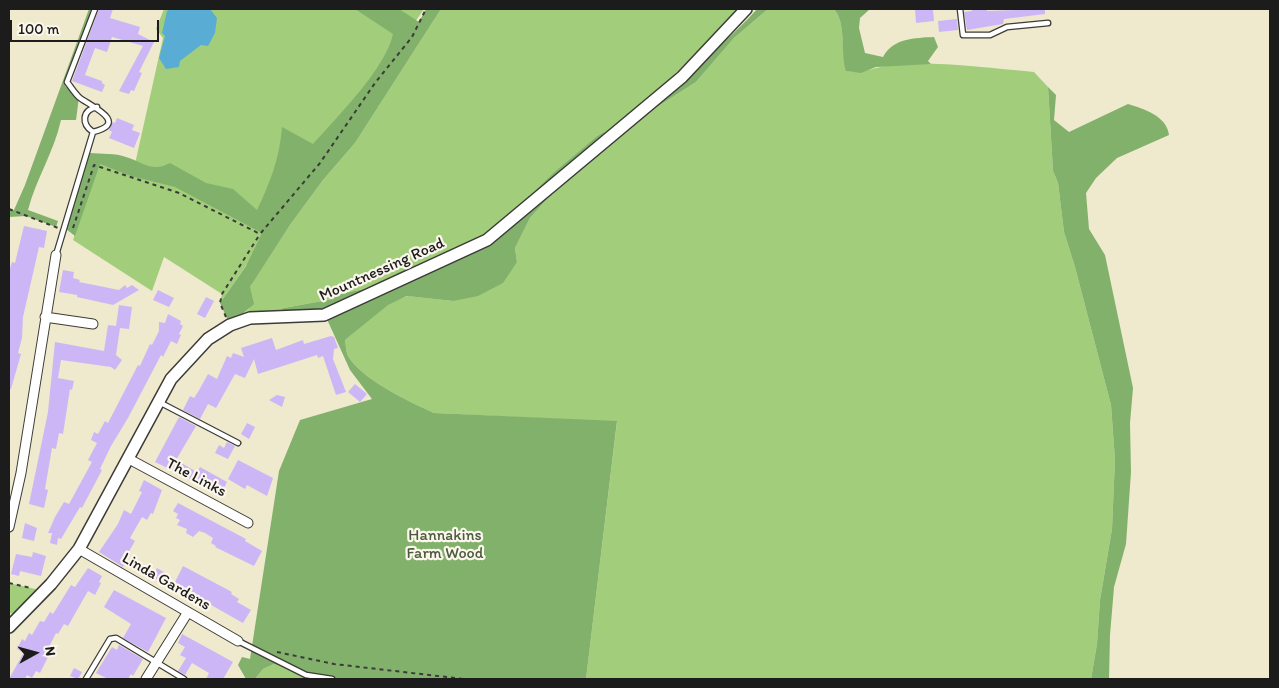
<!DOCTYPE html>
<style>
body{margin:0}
#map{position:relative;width:1279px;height:688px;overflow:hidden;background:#efe9ce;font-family:Itim,sans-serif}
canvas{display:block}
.frame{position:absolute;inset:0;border:10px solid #1c1c1c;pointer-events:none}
.north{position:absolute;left:10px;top:628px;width:50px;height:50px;-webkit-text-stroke:4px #fbf7ec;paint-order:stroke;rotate:83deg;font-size:14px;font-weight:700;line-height:20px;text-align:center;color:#1c1c1c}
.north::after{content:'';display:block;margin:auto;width:18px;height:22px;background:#1c1c1c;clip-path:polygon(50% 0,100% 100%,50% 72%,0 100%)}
.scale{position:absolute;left:10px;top:20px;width:149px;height:22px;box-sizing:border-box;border:2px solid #1c1c1c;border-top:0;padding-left:6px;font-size:15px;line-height:18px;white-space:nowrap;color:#1c1c1c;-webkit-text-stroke:4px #fbf7ec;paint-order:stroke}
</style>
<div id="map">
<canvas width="1279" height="688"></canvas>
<div class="frame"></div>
<div class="north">N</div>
<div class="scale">100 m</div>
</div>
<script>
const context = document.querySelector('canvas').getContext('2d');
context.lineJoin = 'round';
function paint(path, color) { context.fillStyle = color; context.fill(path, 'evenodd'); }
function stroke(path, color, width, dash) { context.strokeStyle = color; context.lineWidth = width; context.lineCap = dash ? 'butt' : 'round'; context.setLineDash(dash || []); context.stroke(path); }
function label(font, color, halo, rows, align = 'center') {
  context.font = font + ' Itim,sans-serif'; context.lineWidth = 4.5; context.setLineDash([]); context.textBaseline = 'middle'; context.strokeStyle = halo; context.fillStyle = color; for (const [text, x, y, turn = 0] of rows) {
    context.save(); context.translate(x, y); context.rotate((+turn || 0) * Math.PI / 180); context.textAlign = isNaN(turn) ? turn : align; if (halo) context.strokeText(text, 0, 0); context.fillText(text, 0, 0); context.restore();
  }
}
paint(new Path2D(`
 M 164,9 L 424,9 L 220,303 L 222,294 L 164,257 L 152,291 L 73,240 L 101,159 L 135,164 L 163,38 L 156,29 Z
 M 441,9 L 740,9 L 667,82 L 607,134 L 604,132 L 597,136 L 553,173 L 511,214 L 468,247 L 364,289 L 339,294 L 333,299 L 284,308 L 283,316 L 230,325 L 249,309 L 250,287 L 256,277 L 290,225 L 323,180 L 355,143 Z
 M 768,9 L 834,9 C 847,24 840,53 847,71 C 865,74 880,65 899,64 C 944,62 989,68 1034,72 L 1048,87 L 1053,171 L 1058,183 L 1064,232 L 1075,267 L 1111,405 L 1115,460 L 1112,529 L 1100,600 L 1097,644 L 1091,679 L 586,679 L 617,422 L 434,413 C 410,402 361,379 348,356 C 346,352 346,345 345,340 L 388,304 L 408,296 L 453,301 L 517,262 L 515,248 L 530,218 L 549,197 L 657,107 L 696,82 L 734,38 Z
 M 9,583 L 44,591 L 21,615 L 9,613 Z
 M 274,664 L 310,679 L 255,679 L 263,669 Z`), '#a2ce7b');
paint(new Path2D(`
 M 89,9 L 94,9 L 65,86 L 79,97 L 76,120 L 61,120 C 54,152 36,179 28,210 L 58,221 L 56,227 L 26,216 L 9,217 L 9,210 L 14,210 L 25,185 Z
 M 355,9 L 399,9 L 419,22 L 426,9 L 441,9 L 355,143 L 323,180 L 290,225 L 250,287 L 254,304 L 230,325 L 220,303 L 246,266 L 262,233 L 175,187 L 131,176 L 100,164 L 75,236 L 66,229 L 90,153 C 102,154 115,153 126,157 C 143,162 151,173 170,163 L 206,183 L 233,189 L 257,210 C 270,183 280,157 282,127 L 313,144 C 337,117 386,68 393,34 Z
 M 757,9 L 768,9 L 734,38 L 696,82 L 657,107 L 549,197 L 530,218 L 515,248 L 517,262 L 503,283 L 478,296 L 453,301 L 407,296 L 388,305 L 345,340 C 346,345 346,352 348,356 C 361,379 410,402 434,413 L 617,421 L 586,679 L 310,679 L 274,664 L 263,669 L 255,679 L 246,679 L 238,665 L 242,657 L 250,659 L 279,471 L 300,420 L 372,399 L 350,370 L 326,317 L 283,316 L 280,311 L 284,308 L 333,299 L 339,294 L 364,289 L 408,268 L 468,247 L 511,214 L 553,173 L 597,136 L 604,132 L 607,134 C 658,95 714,57 757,9 Z
 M 834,9 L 870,9 L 860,18 L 859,28 L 865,53 L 883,57 C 893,38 915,38 934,37 L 938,47 L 928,61 L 931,64 L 876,67 L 861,73 L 846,71 C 840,53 847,24 834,9 Z
 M 1048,87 L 1056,95 L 1054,120 L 1069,132 L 1128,104 C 1144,109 1167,116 1169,135 L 1117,158 L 1096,178 L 1086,193 L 1089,229 L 1105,255 L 1133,388 L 1130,423 L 1131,472 L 1126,544 L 1114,587 L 1110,635 L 1109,679 L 1091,679 L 1097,644 L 1100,600 L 1112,529 L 1115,460 L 1111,405 L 1075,267 L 1064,232 L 1058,183 L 1053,171 Z`), '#81b16b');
paint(new Path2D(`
 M 171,9 L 210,9 L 217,18 L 215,33 L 208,46 L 201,45 L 180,61 L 179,67 L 166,69 L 159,58 L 165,36 L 162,33 L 167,11 Z`), '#59acd4');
paint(new Path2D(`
 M 99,9 L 113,9 L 110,18 L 140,27 L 138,34 L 154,42 L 139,72 L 142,73 L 134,91 L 131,90 L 129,94 L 119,91 L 143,46 L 112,37 L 107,52 L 95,48 L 85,75 L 102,81 L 102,83 L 105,85 L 102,92 L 72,81 Z
 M 915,9 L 933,10 L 934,21 L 916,23 Z
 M 972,9 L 987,9 L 987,11 L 1045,9 L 1045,14 L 1004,19 L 1003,24 L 967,30 L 964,12 L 972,11 Z
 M 957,19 L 958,30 L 939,32 L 938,21 Z
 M 117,118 L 134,125 L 132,130 L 140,133 L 134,148 L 109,138 L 112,132 L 109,130 L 112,122 L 115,123 Z
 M 24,226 L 47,231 L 44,248 L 39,247 L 23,317 L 22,338 L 18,353 L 21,354 L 11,389 L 9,389 L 9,271 L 12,262 L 15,263 Z
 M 63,270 L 74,272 L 73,278 L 80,280 L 79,282 L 119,290 L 125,285 L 127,288 L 132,285 L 139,290 L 113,305 L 77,297 L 77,295 L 59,292 Z
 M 158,290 L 174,298 L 169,307 L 153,300 Z
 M 206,297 L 214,301 L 205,318 L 197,314 Z
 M 119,305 L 132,307 L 129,329 L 120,328 L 116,355 L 122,360 L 115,370 L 111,367 L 61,360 L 58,378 L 74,381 L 72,390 L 70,389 L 63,434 L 59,433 L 56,449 L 52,448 L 45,489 L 48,490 L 44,508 L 29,504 L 48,412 L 55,342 L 104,351 L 108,325 L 116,326 Z
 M 168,314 L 181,321 L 180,324 L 183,326 L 179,334 L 181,335 L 177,344 L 171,341 L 163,357 L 161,355 L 128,418 L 111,446 L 100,469 L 102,470 L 82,508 L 80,507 L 61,539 L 58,538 L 57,545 L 50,543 L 52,533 L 48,533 L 55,517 L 64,502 L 69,504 L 92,462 L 88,460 L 97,443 L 91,440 L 94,432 L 98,434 L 105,421 L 108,423 L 138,365 L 140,366 L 150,344 L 152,345 L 159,331 L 159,322 L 165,323 Z
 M 331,336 L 334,337 L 338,348 L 334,349 L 333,359 L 346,392 L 336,395 L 323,356 L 318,358 L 317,355 L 258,374 L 254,359 L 245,378 L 235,374 L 216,408 L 208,404 L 200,419 L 183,410 L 190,396 L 194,398 L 198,392 L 208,374 L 217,379 L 227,356 L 231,358 L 233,353 L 244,357 L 241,348 L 272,338 L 276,350 L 303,340 L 304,344 Z
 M 355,384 L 367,394 L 360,402 L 348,392 Z
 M 277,395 L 285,397 L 282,407 L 269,400 Z
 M 179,417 L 196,426 L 176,460 L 197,472 L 200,467 L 227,482 L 221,494 L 155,462 Z
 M 247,423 L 255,427 L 249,439 L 241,434 Z
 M 227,442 L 235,446 L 228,459 L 215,453 L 219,445 L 224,448 Z
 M 238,460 L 273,478 L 267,496 L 247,485 L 245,489 L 228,479 Z
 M 144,480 L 162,490 L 153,514 L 151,513 L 147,520 L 142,517 L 130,538 L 135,541 L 128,553 L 131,554 L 123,567 L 99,552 L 118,524 L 124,510 L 131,514 L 142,492 L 139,491 Z
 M 178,503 L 246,539 L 245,541 L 262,551 L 254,566 L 215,547 L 216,546 L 211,543 L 213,538 L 205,533 L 199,531 L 193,537 L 186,533 L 187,529 L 177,525 L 180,520 L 176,518 L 178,514 L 173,511 Z
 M 25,523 L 37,528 L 34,541 L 22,538 Z
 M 33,552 L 46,556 L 41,576 L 20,571 L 19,576 L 11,574 L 16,554 L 32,557 Z
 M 183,566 L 232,592 L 231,594 L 239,599 L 237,602 L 251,610 L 243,623 L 174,584 Z
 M 88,568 L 102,576 L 99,582 L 101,583 L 95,595 L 88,591 L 68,626 L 64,624 L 58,634 L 56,633 L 49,647 L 52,649 L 40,673 L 36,671 L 32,678 L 27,675 L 25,679 L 9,679 L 24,652 L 17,649 L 22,639 L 25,641 L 29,633 L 32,635 L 40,621 L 44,622 L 50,612 L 53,614 L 71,585 L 75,587 Z
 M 157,568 L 172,577 L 168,586 L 152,577 Z
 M 114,590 L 166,618 L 148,652 L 123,638 L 131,624 L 104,607 Z
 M 182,634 L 233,662 L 223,679 L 206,679 L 209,673 L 192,663 L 185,675 L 178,671 L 186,658 L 180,655 L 185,647 L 178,643 Z
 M 119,645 L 143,659 L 133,676 L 131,674 L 128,679 L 108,679 L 96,673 L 112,647 L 117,650 Z
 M 74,668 L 82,672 L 78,679 L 70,676 Z`), '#cdb6f6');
const service = new Path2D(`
 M 960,9 L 963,35 L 990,35 L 1007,27 L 1048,23
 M 93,132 C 81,124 82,110 97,107
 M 56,255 L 93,132 C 131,123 89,105 80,98 C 75,94 71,87 67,82 L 95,9
 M 159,402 L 238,443
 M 238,641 L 306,675 L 332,679
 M 86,679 L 110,639 L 116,638 L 184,679`);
const minor = new Path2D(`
 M 45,317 L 93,324
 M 129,459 L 248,523
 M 9,527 L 21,473 L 56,255
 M 79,549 L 238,641
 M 146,679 L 188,612`);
const tertiary = new Path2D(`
 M 9,627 L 51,584 L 79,549 L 171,379 L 208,339 L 230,325 L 250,318 L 324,315 L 487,240 L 682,77 L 746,9`);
stroke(service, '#3c3b37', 7);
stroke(minor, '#3c3b37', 11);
stroke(tertiary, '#3c3b37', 14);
stroke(new Path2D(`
 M 9,209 L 58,228
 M 73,228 L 94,165 L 179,193 L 260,234 L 320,163 L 375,83 L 412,37 L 426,9
 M 226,317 L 220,303 L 222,294 L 260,234
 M 9,583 L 31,588
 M 277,652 L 334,664 L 464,679`), '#3c3b37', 2, [4, 4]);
stroke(service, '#fff', 4.5);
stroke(minor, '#fff', 9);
stroke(tertiary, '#fff', 11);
label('16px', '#1c1c1c', '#fbf7ec', [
 ["Mountnessing Road",382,270,-24],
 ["The Links",196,478,28],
 ["Linda Gardens",166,582,30]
]);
label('16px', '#4b5a3d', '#fbf7ec', [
 ["Hannakins",445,536],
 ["Farm Wood",445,554]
]);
</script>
